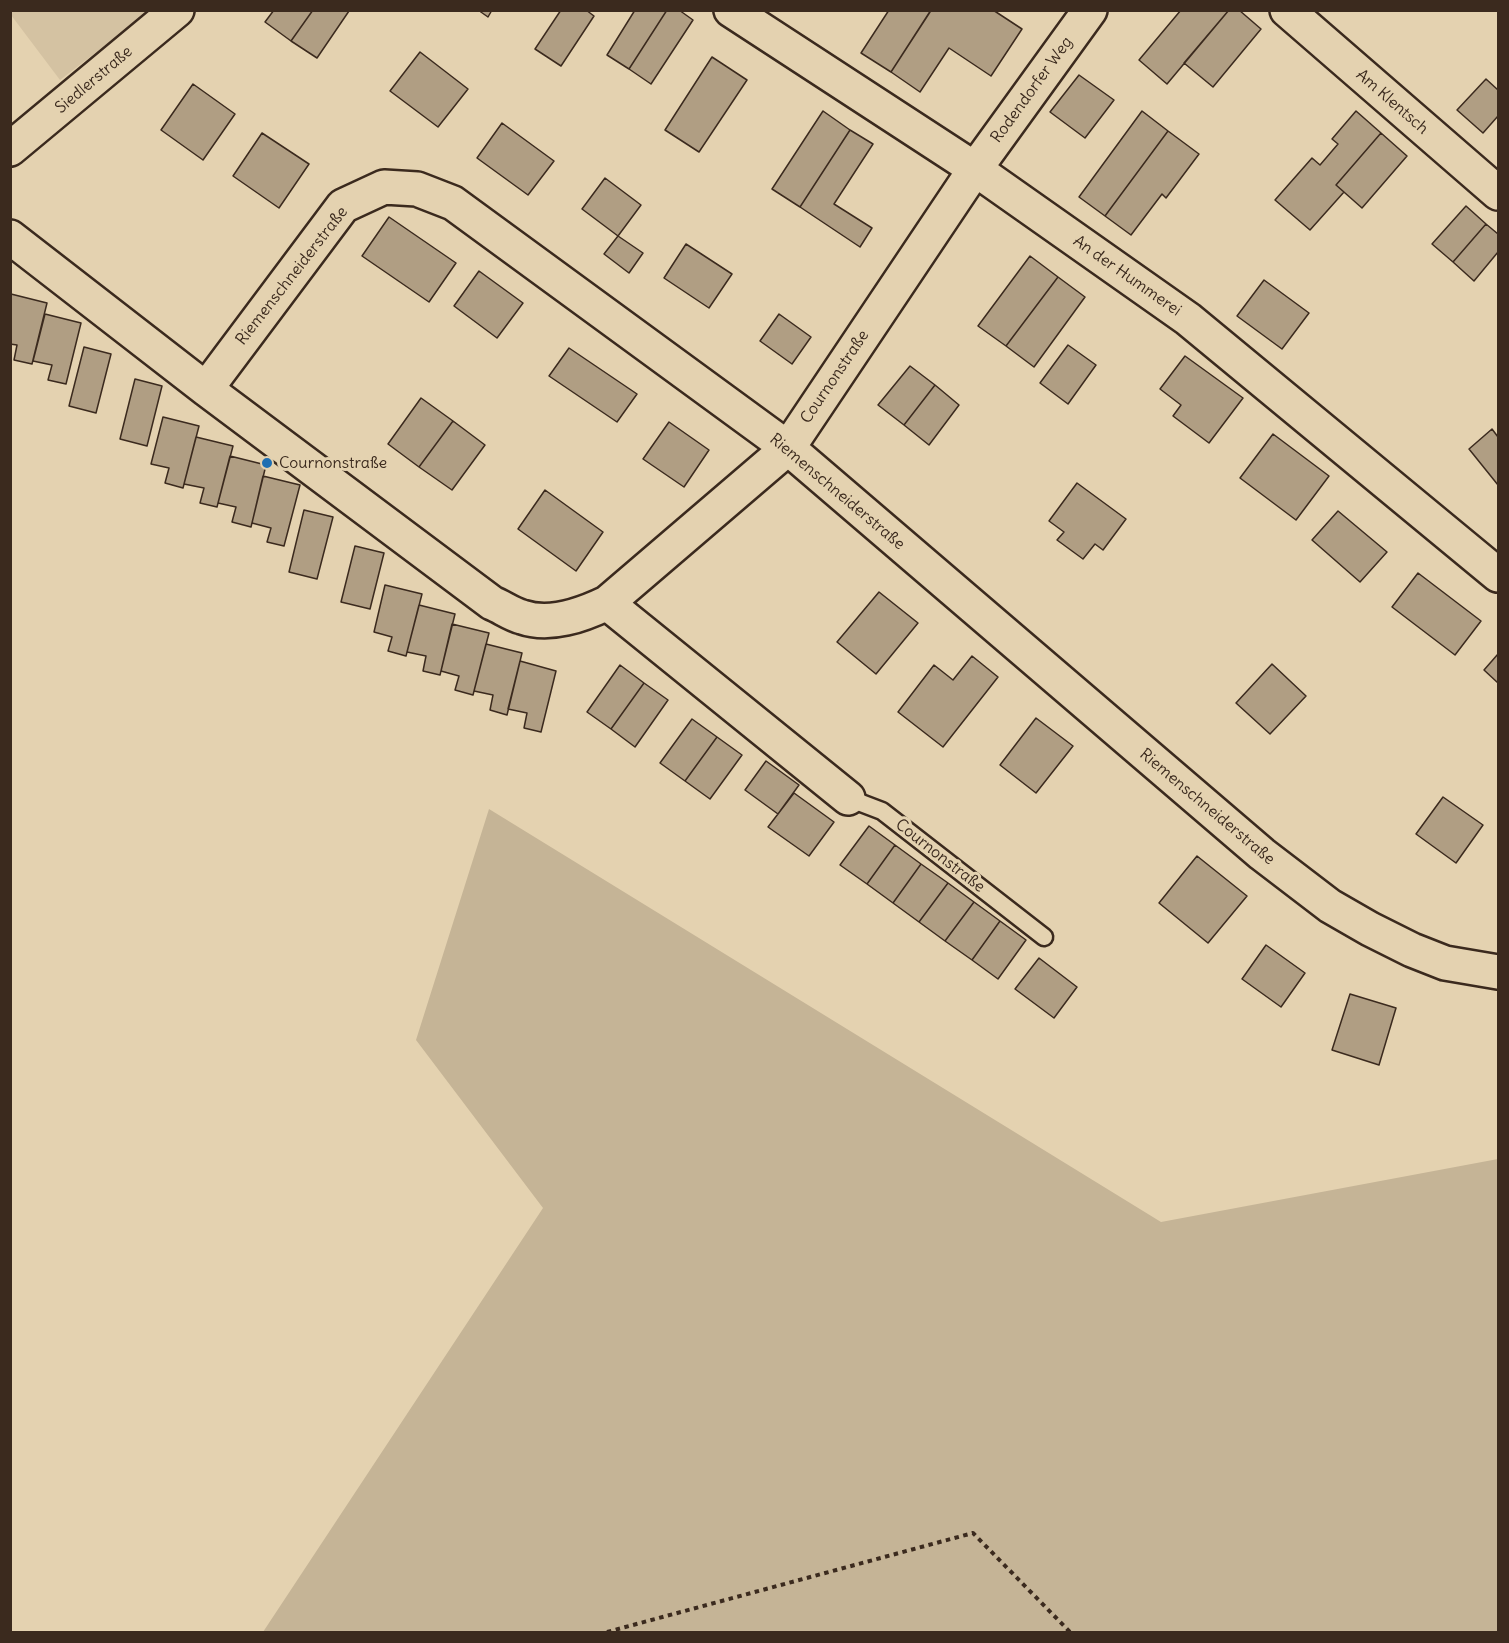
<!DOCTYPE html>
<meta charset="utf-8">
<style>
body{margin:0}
#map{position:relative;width:1509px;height:1643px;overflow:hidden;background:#e4d2b0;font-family:Delius,sans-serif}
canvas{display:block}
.frame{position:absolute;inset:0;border:12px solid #3b2a1e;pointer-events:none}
</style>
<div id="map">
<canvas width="1509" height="1643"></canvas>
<div class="frame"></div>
</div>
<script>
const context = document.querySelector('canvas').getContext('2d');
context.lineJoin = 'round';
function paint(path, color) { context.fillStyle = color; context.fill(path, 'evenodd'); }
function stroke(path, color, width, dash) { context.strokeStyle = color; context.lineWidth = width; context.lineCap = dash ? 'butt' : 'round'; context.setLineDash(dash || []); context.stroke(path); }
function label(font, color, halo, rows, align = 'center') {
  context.font = font + ' Delius,sans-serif'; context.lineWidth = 6; context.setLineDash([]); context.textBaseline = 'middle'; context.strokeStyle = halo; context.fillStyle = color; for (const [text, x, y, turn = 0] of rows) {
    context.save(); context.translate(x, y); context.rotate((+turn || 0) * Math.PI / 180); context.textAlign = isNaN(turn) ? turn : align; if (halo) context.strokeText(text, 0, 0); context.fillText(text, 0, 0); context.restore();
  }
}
paint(new Path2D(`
 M 11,10 L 148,10 L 148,11 L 133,24 L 60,80 L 11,15 Z`), '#d4c2a2');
paint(new Path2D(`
 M 489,809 L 1161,1222 L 1498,1159 L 1498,1632 L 263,1632 L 543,1208 L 416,1040 Z`), '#c5b496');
const building = new Path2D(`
 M 274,10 L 313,10 L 291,41 L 265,22 Z
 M 313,10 L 349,11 L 317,58 L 291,41 Z
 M 478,10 L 492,10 L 488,17 Z
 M 561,10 L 586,10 L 594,16 L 561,66 L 535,49 Z
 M 635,10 L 667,10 L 629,69 L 607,55 Z
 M 667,10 L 679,10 L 693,20 L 651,84 L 629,69 Z
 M 889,10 L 927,10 L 930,12 L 891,72 L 861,53 Z
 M 931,10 L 993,10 L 1022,29 L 991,76 L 949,48 L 920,92 L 891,72 Z
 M 1181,10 L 1229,10 L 1167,84 L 1139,60 Z
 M 1229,10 L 1239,10 L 1261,29 L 1213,87 L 1184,63 Z
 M 420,52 L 468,89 L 438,127 L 390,91 Z
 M 712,57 L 747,80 L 699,152 L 665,130 Z
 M 1079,75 L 1114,100 L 1085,138 L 1050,112 Z
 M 1486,79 L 1498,90 L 1498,116 L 1483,133 L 1457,110 Z
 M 193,84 L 235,114 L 203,160 L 161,130 Z
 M 823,111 L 850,130 L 800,207 L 772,189 Z
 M 1142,111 L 1168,131 L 1105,216 L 1079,197 Z
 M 1356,111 L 1381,133 L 1336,185 L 1344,192 L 1310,230 L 1275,200 L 1312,158 L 1320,165 L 1338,144 L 1332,139 Z
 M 502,123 L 554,161 L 528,195 L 477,158 Z
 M 850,130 L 873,144 L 834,204 L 872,228 L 860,247 L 800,207 Z
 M 1168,131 L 1199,154 L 1166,198 L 1162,194 L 1131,235 L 1105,216 Z
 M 262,133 L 309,164 L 279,208 L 233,176 Z
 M 1381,133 L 1407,156 L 1362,208 L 1336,185 Z
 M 605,178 L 641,205 L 618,236 L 582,209 Z
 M 1466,206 L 1486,224 L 1453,262 L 1432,244 Z
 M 389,217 L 456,263 L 429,302 L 362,256 Z
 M 1486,224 L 1498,234 L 1498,252 L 1474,281 L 1453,262 Z
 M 618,236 L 643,253 L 629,273 L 604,254 Z
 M 686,244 L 732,274 L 709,308 L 664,278 Z
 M 1030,256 L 1058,277 L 1006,346 L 978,326 Z
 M 479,271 L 523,303 L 497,338 L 454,306 Z
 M 1058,277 L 1085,297 L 1034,367 L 1006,346 Z
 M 1264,280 L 1309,313 L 1282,349 L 1237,316 Z
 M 11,294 L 47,303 L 32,364 L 14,360 L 17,345 L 10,344 Z
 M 45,314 L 81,323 L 66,384 L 48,380 L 52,365 L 33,361 Z
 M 779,314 L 811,337 L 792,364 L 760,341 Z
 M 1068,345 L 1096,365 L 1068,404 L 1040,383 Z
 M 84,347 L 111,354 L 96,413 L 69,406 Z
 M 569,348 L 637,394 L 617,422 L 549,376 Z
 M 1185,356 L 1243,398 L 1209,443 L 1173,416 L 1181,405 L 1160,389 Z
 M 910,366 L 935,385 L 904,425 L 878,405 Z
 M 135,379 L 162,386 L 147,446 L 120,439 Z
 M 935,385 L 959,405 L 929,445 L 904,425 Z
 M 421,398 L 453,421 L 419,467 L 388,444 Z
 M 163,417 L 199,426 L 183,488 L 165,483 L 169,468 L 151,464 Z
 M 453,421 L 485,445 L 452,490 L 419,467 Z
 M 669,422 L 709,450 L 684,487 L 643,459 Z
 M 1492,429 L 1498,437 L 1498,485 L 1469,449 Z
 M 1273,434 L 1329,476 L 1296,520 L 1240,478 Z
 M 196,437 L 233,446 L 217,507 L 200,503 L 204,488 L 184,484 Z
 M 230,456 L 266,465 L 251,527 L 232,522 L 236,507 L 218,503 Z
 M 263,476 L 300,485 L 284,546 L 267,542 L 271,528 L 252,523 Z
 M 1077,483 L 1126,519 L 1103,550 L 1095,544 L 1083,559 L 1057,540 L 1064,532 L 1049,521 Z
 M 545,490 L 603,532 L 576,571 L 518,529 Z
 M 304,510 L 333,517 L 317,579 L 289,572 Z
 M 1338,511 L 1387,552 L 1360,582 L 1312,540 Z
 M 355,546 L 384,553 L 370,609 L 341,602 Z
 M 1418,573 L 1481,621 L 1455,655 L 1392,607 Z
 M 385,585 L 422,594 L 406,656 L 388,651 L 392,637 L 374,632 Z
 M 879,592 L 918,623 L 876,674 L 837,642 Z
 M 419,605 L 455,614 L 440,675 L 423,671 L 426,656 L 407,652 Z
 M 452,624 L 489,633 L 473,695 L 455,690 L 459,676 L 441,671 Z
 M 486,644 L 522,653 L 507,715 L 490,710 L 493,695 L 474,691 Z
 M 1498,654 L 1498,683 L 1484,670 Z
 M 972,656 L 998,677 L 943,747 L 898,712 L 934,665 L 953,680 Z
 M 520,661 L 556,671 L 541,732 L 524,728 L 527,713 L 508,709 Z
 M 1272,664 L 1306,696 L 1270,734 L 1236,703 Z
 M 620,665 L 644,683 L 611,729 L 587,712 Z
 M 644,683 L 668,700 L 635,747 L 611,729 Z
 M 1036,718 L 1073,746 L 1036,793 L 1000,765 Z
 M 692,719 L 717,737 L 685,781 L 660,763 Z
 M 717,737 L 742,755 L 710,799 L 685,781 Z
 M 766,761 L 799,785 L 778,814 L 745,790 Z
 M 794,793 L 834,822 L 809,856 L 768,827 Z
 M 1443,797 L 1483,825 L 1456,863 L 1416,834 Z
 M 869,826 L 895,845 L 867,884 L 840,865 Z
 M 895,845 L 921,864 L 893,903 L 867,884 Z
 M 1197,856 L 1247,896 L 1208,943 L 1159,903 Z
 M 921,864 L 948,883 L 919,922 L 893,903 Z
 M 948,883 L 974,902 L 945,941 L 919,922 Z
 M 974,902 L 1000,921 L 972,960 L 945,941 Z
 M 1000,921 L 1026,940 L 998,979 L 972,960 Z
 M 1266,945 L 1305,973 L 1281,1007 L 1242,979 Z
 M 1039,958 L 1077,987 L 1054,1018 L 1015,989 Z
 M 1350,994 L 1396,1008 L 1379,1065 L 1332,1050 Z`);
paint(building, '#b09e83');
stroke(building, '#3b2a1e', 1.5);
const service = new Path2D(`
 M 848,798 L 882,811 L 1044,937`);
const minor = new Path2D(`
 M 731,10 L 975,169 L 1188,319 L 1498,575
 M 1287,10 L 1498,193
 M 10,149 L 177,10
 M 10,237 L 206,389 L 492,603 C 502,607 511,614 522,617 C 550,627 582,615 607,603 L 788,448 L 975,169 L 1090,10
 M 206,389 L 343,206 L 384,187 L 417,189 L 453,203 L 788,448 L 1262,854 L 1330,906 L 1370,929 L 1412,950 L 1445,963 L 1498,972
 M 607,603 L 848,798`);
stroke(service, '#3b2a1e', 21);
stroke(minor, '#3b2a1e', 38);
stroke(new Path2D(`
 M 607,1632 L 973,1533 L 1070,1632`), '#3b2a1e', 4, [4.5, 4.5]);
stroke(service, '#e4d2b0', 16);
stroke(minor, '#e4d2b0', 33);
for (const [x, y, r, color] of [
 [267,463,6,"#1f6fb2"]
]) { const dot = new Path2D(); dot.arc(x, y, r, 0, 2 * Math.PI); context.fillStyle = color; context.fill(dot); stroke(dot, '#e4d2b0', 2); }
label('16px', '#3b2a1e', '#e4d2b0', [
 ["Siedlerstraße",94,80,-40],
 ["Rodendorfer Weg",1032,90,-54],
 ["Am Klentsch",1392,102,41],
 ["Riemenschneiderstraße",292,276,-52],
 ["An der Hummerei",1127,276,35],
 ["Cournonstraße",835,377,-56],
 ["Riemenschneiderstraße",837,492,40],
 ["Riemenschneiderstraße",1207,807,40],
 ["Cournonstraße",940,856,38]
]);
label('16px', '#3b2a1e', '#e4d2b0', [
 ["Cournonstraße",279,463]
], 'left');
</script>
